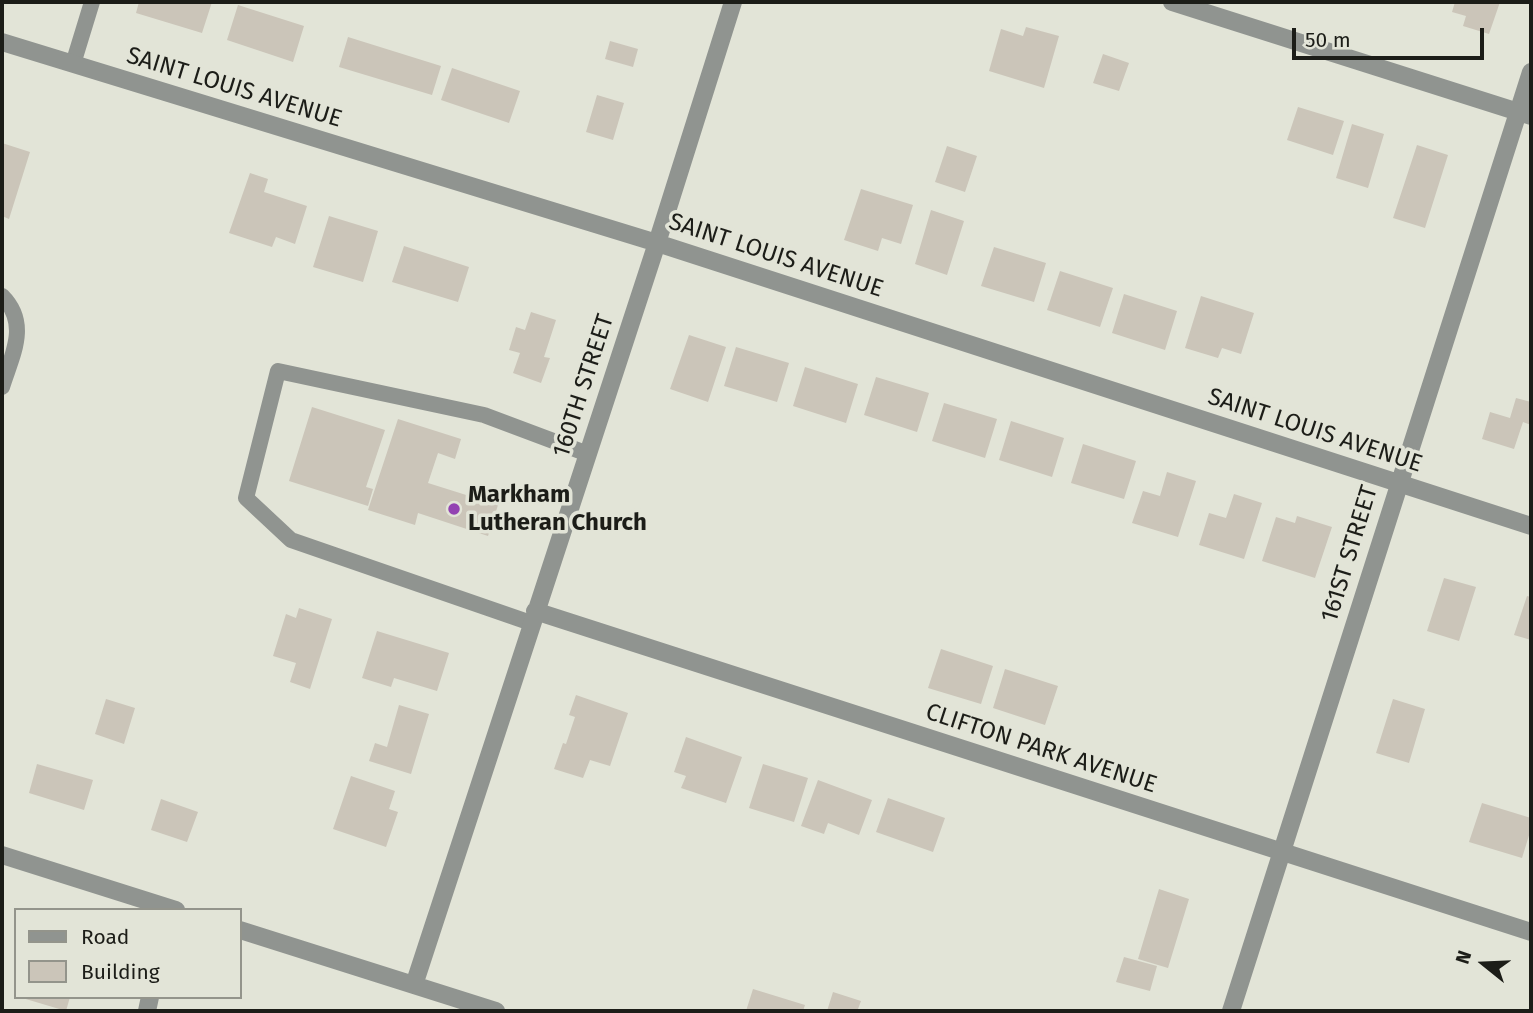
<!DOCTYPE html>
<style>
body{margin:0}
#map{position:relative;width:1533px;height:1013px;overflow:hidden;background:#e2e4d7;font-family:"Fira Sans",sans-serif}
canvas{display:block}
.frame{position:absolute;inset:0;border:4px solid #1c1d18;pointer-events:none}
.legend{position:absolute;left:14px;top:908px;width:228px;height:91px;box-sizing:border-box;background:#e2e4d7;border:2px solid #93948b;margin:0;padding:9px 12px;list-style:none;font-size:21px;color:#1c1d18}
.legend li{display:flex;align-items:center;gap:14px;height:35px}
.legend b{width:35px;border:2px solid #93948b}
.north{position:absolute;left:1449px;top:929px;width:70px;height:70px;-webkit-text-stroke:5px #e2e4d7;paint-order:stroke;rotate:288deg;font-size:19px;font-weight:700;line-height:28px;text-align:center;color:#1c1d18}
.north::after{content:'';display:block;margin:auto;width:24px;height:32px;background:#1c1d18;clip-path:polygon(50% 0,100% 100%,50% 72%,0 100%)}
.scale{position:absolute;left:1292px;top:28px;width:192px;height:32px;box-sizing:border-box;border:4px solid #1c1d18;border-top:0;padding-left:9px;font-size:21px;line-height:24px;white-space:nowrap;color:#1c1d18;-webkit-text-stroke:5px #e2e4d7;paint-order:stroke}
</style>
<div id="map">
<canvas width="1533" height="1013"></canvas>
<div class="frame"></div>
<ul class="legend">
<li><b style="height:9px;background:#909490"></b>Road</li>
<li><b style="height:19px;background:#cbc5b9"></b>Building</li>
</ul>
<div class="north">N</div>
<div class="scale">50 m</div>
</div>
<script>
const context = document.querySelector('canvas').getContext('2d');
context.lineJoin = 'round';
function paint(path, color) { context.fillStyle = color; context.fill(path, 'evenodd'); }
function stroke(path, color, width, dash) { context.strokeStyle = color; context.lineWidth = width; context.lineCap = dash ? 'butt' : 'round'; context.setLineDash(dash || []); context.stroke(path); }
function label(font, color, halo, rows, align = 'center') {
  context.font = font + ' "Fira Sans",sans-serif'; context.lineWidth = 7; context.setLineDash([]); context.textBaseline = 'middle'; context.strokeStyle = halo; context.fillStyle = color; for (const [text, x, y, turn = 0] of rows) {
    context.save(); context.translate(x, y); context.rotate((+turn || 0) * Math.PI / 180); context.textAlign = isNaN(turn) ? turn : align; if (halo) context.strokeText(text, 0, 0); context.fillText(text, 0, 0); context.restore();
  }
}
paint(new Path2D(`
 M 139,2 L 212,2 L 202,33 L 136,13 Z
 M 1455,2 L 1500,2 L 1489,34 L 1463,26 L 1466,16 L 1452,12 Z
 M 238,5 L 304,26 L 293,62 L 227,40 Z
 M 1026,27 L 1059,36 L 1044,88 L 989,71 L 1001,29 L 1023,36 Z
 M 348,37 L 441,66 L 432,95 L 339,67 Z
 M 610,41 L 638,49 L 633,67 L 605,59 Z
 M 1103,54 L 1129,63 L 1119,91 L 1093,83 Z
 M 452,68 L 520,91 L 509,123 L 441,100 Z
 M 597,95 L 624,103 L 613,140 L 586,132 Z
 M 1298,107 L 1344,121 L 1333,155 L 1287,140 Z
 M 1352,124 L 1384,134 L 1368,188 L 1336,178 Z
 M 2,143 L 30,152 L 9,219 L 2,216 Z
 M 1417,145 L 1448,155 L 1425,228 L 1393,218 Z
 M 947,146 L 977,156 L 965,192 L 935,182 Z
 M 250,173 L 268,179 L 264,192 L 307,206 L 295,244 L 276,237 L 272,247 L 229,233 Z
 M 861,189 L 913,205 L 901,244 L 882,238 L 878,251 L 844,240 Z
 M 931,210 L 964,221 L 947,275 L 915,264 Z
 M 329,216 L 378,231 L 363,282 L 313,267 Z
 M 404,246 L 469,267 L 458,302 L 392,282 Z
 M 994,247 L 1046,263 L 1034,302 L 981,286 Z
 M 1060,271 L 1113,288 L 1100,327 L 1047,310 Z
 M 1124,294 L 1177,311 L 1165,350 L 1112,333 Z
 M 1201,296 L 1254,313 L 1241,354 L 1222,348 L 1218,358 L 1185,348 Z
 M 531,312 L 556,320 L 544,357 L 550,358 L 541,383 L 513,373 L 520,353 L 509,350 L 516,327 L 525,330 Z
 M 689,335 L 726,347 L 708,402 L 670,389 Z
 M 736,347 L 789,363 L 777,402 L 724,386 Z
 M 805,367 L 858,384 L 846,423 L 793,406 Z
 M 876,377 L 929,393 L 917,432 L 864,415 Z
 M 1516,398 L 1531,402 L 1531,425 L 1523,422 L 1514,449 L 1482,439 L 1490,412 L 1510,418 Z
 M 944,403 L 997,419 L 985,458 L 932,441 Z
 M 312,407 L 385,430 L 366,487 L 373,489 L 368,506 L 289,481 Z
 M 398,419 L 461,439 L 455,459 L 438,453 L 428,483 L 498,505 L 488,536 L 418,513 L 415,525 L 368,510 Z
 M 1011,421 L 1064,438 L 1052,477 L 999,460 Z
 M 1083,444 L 1136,461 L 1124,499 L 1071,483 Z
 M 1167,472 L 1196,481 L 1178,537 L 1132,523 L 1143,491 L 1160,496 Z
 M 1234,494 L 1262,503 L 1244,559 L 1199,545 L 1209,513 L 1226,518 Z
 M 1297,516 L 1332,527 L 1315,578 L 1262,561 L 1276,517 L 1295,523 Z
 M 1444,578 L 1476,587 L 1459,641 L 1427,631 Z
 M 1527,596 L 1531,597 L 1531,640 L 1514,635 Z
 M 299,608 L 332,619 L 310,689 L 290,682 L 296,663 L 273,656 L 286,614 L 296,618 Z
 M 377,631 L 449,653 L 437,691 L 394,678 L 391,687 L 362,678 Z
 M 941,649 L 993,666 L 981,704 L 928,688 Z
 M 1005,669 L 1058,686 L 1045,725 L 993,708 Z
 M 576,695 L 628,713 L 610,766 L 590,760 L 583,778 L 554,769 L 563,743 L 566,744 L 575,717 L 569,715 Z
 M 106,699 L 135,708 L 124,744 L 95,734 Z
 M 1393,699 L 1425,709 L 1409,763 L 1376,753 Z
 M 399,705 L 429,714 L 411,774 L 369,761 L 375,743 L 387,747 Z
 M 686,737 L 742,757 L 726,803 L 681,788 L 686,776 L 674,772 Z
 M 37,764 L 93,780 L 84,810 L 29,793 Z
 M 763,764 L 808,778 L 794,822 L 749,808 Z
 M 351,776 L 395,791 L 389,809 L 398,812 L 386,847 L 333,829 Z
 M 818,780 L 872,800 L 859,835 L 828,823 L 824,834 L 801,826 Z
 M 888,798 L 945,818 L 933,852 L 876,832 Z
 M 161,799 L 198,812 L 187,842 L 151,830 Z
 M 1482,803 L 1531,818 L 1531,829 L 1522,858 L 1469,842 Z
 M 1159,889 L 1189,899 L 1168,968 L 1138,959 Z
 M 1124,957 L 1157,966 L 1150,991 L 1116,982 Z
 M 753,989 L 805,1005 L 803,1011 L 746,1011 Z
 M 833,992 L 861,1001 L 858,1009 L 865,1011 L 827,1011 Z
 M 19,997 L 70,997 L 66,1011 Z`), '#cbc5b9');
stroke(new Path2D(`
 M 73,64 L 92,2
 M 2,296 C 30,324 12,355 2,387
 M 531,623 L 291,540 L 246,498 L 278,371 L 484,415 L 588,454`), '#909490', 16);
stroke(new Path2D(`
 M 1172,2 L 1531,116
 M 2,42 L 657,243 L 1531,526
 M 535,611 L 1531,932
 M 2,855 L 176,910
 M 240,930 L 496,1011
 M 414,985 L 657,243 L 733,2
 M 147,1011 L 150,997
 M 1231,1011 L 1531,72`), '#909490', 18);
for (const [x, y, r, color] of [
 [454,509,7,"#9343b2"]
]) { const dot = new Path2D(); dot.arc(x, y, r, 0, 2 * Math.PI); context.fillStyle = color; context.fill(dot); stroke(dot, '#e2e4d7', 2.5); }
label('24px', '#1c1d18', '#e2e4d7', [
 ["SAINT LOUIS AVENUE",234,88,17],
 ["SAINT LOUIS AVENUE",776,256,18],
 ["160TH STREET",584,386,-72],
 ["SAINT LOUIS AVENUE",1315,431,18],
 ["161ST STREET",1350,554,-73],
 ["CLIFTON PARK AVENUE",1041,749,18]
]);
label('bold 24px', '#1c1d18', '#e2e4d7', [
 ["Markham",468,495],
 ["Lutheran Church",468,523]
], 'left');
</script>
